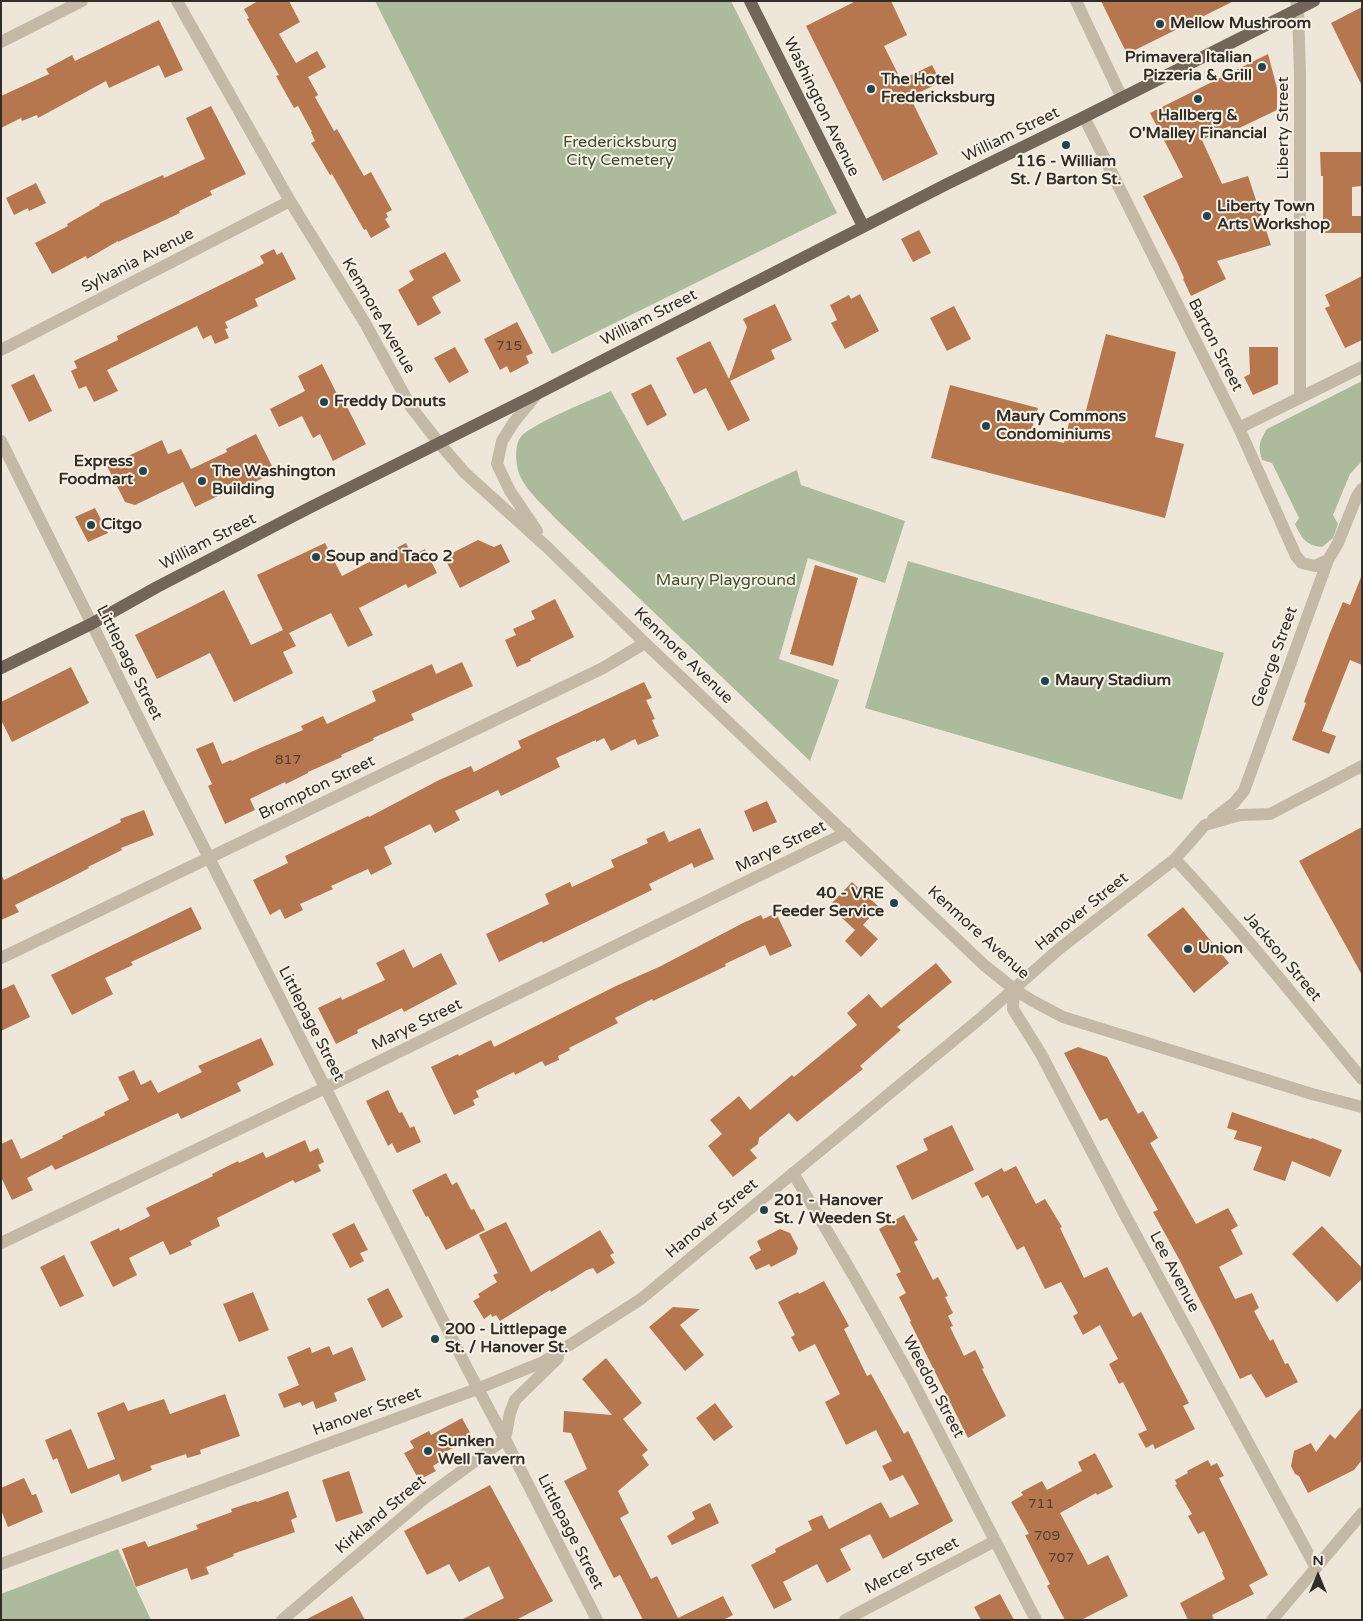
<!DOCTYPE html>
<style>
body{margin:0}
#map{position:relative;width:1363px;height:1621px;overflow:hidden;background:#eee7d9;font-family:"Varela Round",sans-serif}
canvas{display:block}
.frame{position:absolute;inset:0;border:2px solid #322c27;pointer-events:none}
.north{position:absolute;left:1293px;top:1551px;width:50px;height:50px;-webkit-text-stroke:4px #f6f1e5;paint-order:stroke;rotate:0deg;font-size:14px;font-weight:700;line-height:20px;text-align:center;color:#322c27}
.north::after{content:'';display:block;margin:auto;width:18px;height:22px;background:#322c27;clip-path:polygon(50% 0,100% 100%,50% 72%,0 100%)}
</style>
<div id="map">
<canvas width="1363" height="1621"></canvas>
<div class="frame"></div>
<div class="north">N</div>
</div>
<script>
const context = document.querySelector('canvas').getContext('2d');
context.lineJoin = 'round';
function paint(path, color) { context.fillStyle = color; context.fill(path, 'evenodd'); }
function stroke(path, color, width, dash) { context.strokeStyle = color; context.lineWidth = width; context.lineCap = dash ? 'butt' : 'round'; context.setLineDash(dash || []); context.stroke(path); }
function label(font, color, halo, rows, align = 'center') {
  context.font = font + ' "Varela Round",sans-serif'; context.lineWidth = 4; context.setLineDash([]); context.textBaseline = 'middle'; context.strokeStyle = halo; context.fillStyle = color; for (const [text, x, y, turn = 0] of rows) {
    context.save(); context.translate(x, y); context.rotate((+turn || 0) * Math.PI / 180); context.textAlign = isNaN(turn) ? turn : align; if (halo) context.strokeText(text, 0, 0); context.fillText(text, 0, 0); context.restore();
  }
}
paint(new Path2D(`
 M 375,1 L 731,1 L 837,213 L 552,354 Z
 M 1362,381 L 1362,461 L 1350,474 L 1333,515 L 1338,524 L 1333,538 L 1322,547 C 1307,546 1301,538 1295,524 L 1299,518 L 1272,463 L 1262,460 C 1258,445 1259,442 1267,429 Z
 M 611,391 L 683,521 L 797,470 L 801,485 L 905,521 L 885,583 L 808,558 L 779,659 L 839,680 L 810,761 L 559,522 C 546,508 528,493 520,476 C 516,467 514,447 520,438 C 528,425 594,399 611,391 Z
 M 908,561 L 1224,653 L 1182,800 L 865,708 Z
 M 118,1549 L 151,1620 L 1,1620 L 1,1594 Z`), '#abbb9c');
paint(new Path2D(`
 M 258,1 L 289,1 L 300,22 L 279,34 L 296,63 L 317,51 L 326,67 L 308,77 L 318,95 L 315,97 L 334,131 L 337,129 L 364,176 L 371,172 L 392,210 L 386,213 L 388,217 L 385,219 L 390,227 L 371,238 L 366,229 L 364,230 L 332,174 L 330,175 L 311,143 L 315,141 L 311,132 L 312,132 L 298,106 L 294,108 L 276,76 L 279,75 L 247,19 L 249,18 L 244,9 Z
 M 856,1 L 891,1 L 907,35 L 884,46 L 901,80 L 932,65 L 941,82 L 910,97 L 938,154 L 883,181 L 806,26 Z
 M 1101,1 L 1234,1 L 1127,54 Z
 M 1362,7 L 1362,86 L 1331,23 Z
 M 159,20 L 183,70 L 165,78 L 159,65 L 109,88 L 106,81 L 38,118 L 37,115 L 22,121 L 21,118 L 1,128 L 1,96 L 49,74 L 46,69 L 72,55 L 75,61 Z
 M 1268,54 L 1277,88 L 1277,110 L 1233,131 L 1230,126 L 1202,140 L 1222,184 L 1248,176 L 1271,245 L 1217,261 L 1226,279 L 1191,296 L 1183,279 L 1184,278 L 1177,262 L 1143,196 L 1183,177 L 1150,113 Z
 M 211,106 L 246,174 L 210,191 L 212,195 L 179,211 L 180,213 L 118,242 L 118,241 L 87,259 L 86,256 L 52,274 L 35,243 L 68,226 L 67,224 L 100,205 L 99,204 L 163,175 L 164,178 L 205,159 L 186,118 Z
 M 1320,152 L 1362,152 L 1362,186 L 1352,187 L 1352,216 L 1362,216 L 1362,233 L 1323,233 L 1323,176 L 1321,176 Z
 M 36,183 L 46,203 L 29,211 L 28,208 L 14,215 L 6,198 Z
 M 919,230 L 931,253 L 913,262 L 901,239 Z
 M 274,249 L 277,255 L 282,252 L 296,279 L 255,299 L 258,306 L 225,322 L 228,328 L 225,329 L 229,338 L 215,344 L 211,335 L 203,339 L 197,326 L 107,370 L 118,391 L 94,402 L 86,386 L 79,389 L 71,371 L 77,368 L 74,361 L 118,340 L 117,336 L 143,323 L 259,266 L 264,263 L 260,256 Z
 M 445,252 L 461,281 L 432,297 L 441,313 L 418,326 L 398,290 L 414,280 L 409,271 Z
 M 1362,276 L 1362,340 L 1345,348 L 1325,308 L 1330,306 L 1325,295 Z
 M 860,294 L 879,331 L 845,349 L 831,323 L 837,320 L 830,305 L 849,295 L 851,299 Z
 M 775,304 L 792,340 L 771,350 L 775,359 L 730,381 L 750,420 L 728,431 L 706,388 L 694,394 L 676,358 L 710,341 L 729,379 L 747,327 L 743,319 Z
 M 954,306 L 971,339 L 947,351 L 930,318 Z
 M 517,322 L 533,353 L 526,356 L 529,363 L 510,373 L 507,366 L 500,370 L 484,339 Z
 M 1106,334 L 1176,352 L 1155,437 L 1184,444 L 1165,518 L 931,458 L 950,385 L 1038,408 L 1030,435 L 1064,443 L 1071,415 L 1084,418 Z
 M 455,347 L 469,372 L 449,383 L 434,358 Z
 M 1249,347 L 1278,347 L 1278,384 L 1253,395 L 1244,377 L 1250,374 Z
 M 322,364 L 341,402 L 344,401 L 366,444 L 333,461 L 320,434 L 313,438 L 302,416 L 279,427 L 270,409 L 305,391 L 298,376 Z
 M 34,374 L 52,411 L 29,422 L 11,385 Z
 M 651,384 L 667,415 L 647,426 L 631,394 Z
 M 256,434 L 275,472 L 245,487 L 243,484 L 195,507 L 183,482 L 135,505 L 125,502 L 107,466 L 162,440 L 168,454 L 181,449 L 191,469 L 227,452 L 226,449 Z
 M 95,508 L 108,533 L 88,542 L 75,517 Z
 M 478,540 L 494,547 L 501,544 L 510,562 L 460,588 L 444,557 Z
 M 325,543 L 342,576 L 406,543 L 412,556 L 425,549 L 437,573 L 408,588 L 406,584 L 359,608 L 373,635 L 348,647 L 331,613 L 289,633 L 296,646 L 283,652 L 293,673 L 234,702 L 210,653 L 157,679 L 135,635 L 224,590 L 251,645 L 283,630 L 257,575 Z
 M 815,565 L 858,578 L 833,666 L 790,654 Z
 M 1361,577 L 1362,665 L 1350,660 L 1322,731 L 1336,736 L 1329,754 L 1292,740 L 1306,703 L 1304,702 L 1330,633 L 1343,602 L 1350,605 Z
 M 555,599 L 574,637 L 530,659 L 531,661 L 517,667 L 505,640 L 516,635 L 513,629 L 535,619 L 531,611 Z
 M 462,662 L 473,686 L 411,714 L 414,720 L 373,738 L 374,740 L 341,755 L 342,757 L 308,772 L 308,773 L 286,784 L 285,782 L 250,799 L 255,810 L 225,824 L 208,786 L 212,784 L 196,749 L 213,742 L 222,764 L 231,760 L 232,761 L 260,748 L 303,730 L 301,726 L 323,716 L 327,724 L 376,701 L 372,691 L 432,664 L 436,674 Z
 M 71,667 L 89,703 L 12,742 L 1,720 L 1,702 Z
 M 644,682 L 652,698 L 646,700 L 655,719 L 652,720 L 659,736 L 638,745 L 635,739 L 611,751 L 604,738 L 596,742 L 596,740 L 556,758 L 560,767 L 501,796 L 498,790 L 455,811 L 460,820 L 435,833 L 430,824 L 384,847 L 392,864 L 371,875 L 368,869 L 331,886 L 333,889 L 300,904 L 303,910 L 285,919 L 280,909 L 270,915 L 253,880 L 288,863 L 285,856 L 368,816 L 369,817 L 439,780 L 471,766 L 474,772 L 521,748 L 518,741 Z
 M 767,801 L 777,822 L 753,832 L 744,811 Z
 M 144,810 L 154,835 L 121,848 L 122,850 L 88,867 L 89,868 L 66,880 L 15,905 L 19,912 L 1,920 L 1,874 L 4,880 L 121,822 L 120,819 Z
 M 1362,827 L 1362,975 L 1299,861 Z
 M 700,828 L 714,859 L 694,868 L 692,863 L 649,884 L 652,890 L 543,943 L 542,941 L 499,962 L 486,934 L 549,904 L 545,894 L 570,882 L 572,887 L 614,867 L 611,860 L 648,843 L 646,839 L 664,831 L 669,842 Z
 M 852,882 L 879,907 L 863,925 L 878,939 L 861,957 L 845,941 L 855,930 L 829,906 Z
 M 191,907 L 202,929 L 131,962 L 133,965 L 105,978 L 113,994 L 72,1015 L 51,975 Z
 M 1183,907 L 1229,963 L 1194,993 L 1147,935 Z
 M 776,913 L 792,946 L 770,956 L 765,945 L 725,964 L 726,966 L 653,1001 L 652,999 L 615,1018 L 618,1023 L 569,1048 L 570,1050 L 558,1056 L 559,1060 L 545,1066 L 542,1061 L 515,1075 L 514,1072 L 476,1091 L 479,1097 L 473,1100 L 475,1105 L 454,1115 L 431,1067 L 458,1054 L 459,1056 L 491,1040 L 494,1047 L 618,985 L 659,967 L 743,923 L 761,915 L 763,919 Z
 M 404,949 L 413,968 L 441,953 L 457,984 L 404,1012 L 402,1008 L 357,1030 L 358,1033 L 336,1044 L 318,1008 L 341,997 L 342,1000 L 385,980 L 376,963 Z
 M 936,963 L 952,982 L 897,1027 L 901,1030 L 860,1066 L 863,1069 L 838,1089 L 797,1122 L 789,1113 L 759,1138 L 758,1144 L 750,1150 L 757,1158 L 733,1177 L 708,1146 L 722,1134 L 710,1120 L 739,1096 L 750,1110 L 792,1075 L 794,1077 L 857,1025 L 847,1013 L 869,994 L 881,1008 Z
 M 14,984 L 30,1017 L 1,1031 L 1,990 Z
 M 261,1038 L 274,1065 L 237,1083 L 241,1091 L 181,1119 L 178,1113 L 55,1170 L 52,1165 L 27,1178 L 33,1190 L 12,1200 L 1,1177 L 1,1144 L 12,1139 L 21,1159 L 63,1138 L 62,1136 L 105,1115 L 104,1112 L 129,1100 L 118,1077 L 134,1070 L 141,1085 L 151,1080 L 158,1093 L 202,1072 L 198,1066 Z
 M 1078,1047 L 1107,1057 L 1138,1114 L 1143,1111 L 1158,1138 L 1150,1143 L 1196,1224 L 1228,1208 L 1238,1226 L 1231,1230 L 1243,1254 L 1219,1267 L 1235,1299 L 1252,1293 L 1259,1308 L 1254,1311 L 1270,1341 L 1273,1339 L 1285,1364 L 1288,1363 L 1298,1382 L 1266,1398 L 1251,1374 L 1240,1379 L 1179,1259 L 1153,1212 L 1158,1210 L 1107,1118 L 1100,1121 L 1064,1053 Z
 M 388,1090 L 399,1113 L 402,1112 L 410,1128 L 414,1126 L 421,1142 L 397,1153 L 392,1143 L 388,1146 L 366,1101 Z
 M 1232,1112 L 1311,1139 L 1312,1138 L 1342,1150 L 1330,1177 L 1292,1161 L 1285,1181 L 1253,1170 L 1262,1147 L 1234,1139 L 1237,1131 L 1227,1128 Z
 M 952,1125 L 974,1170 L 912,1200 L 896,1166 L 928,1150 L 923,1139 Z
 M 305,1140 L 310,1152 L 318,1148 L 324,1162 L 318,1165 L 321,1171 L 295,1183 L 293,1180 L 217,1218 L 220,1226 L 190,1241 L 192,1245 L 170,1255 L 163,1241 L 129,1258 L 137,1275 L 113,1287 L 90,1242 L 119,1228 L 120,1231 L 150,1216 L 146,1208 L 213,1176 L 212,1174 L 238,1161 L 239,1163 L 263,1152 L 266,1158 Z
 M 1016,1166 L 1036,1204 L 1045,1199 L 1062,1227 L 1060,1228 L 1084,1278 L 1107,1267 L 1133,1317 L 1141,1312 L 1189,1403 L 1183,1406 L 1195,1429 L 1155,1449 L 1153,1444 L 1146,1448 L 1138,1434 L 1147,1430 L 1123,1382 L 1119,1384 L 1109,1364 L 1118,1359 L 1100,1325 L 1083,1335 L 1073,1316 L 1078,1313 L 1061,1282 L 1045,1289 L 1024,1246 L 1017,1250 L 988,1195 L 982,1198 L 974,1183 L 1002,1168 L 1004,1172 Z
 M 446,1173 L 452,1185 L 457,1182 L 471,1210 L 474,1209 L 485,1230 L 446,1250 L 428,1216 L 426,1217 L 412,1190 Z
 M 904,1215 L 918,1240 L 914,1242 L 933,1280 L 938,1277 L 948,1296 L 945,1297 L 953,1313 L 948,1316 L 953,1326 L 950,1327 L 964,1356 L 975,1350 L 984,1368 L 982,1369 L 1006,1416 L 968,1438 L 910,1322 L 911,1321 L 899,1297 L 906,1293 L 896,1274 L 901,1272 L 879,1229 Z
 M 506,1222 L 531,1272 L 600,1230 L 614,1253 L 610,1255 L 615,1263 L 597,1274 L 593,1268 L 587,1270 L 551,1292 L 550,1290 L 500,1321 L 496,1315 L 492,1317 L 491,1314 L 484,1319 L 473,1301 L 480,1297 L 478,1294 L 497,1282 L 493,1275 L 498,1273 L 479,1235 Z
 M 354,1223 L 368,1250 L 360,1253 L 364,1261 L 350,1268 L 332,1234 Z
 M 1322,1226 L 1362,1268 L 1362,1279 L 1337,1302 L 1292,1254 Z
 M 780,1229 L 790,1233 L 798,1248 L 796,1254 L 771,1267 L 769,1264 L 756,1270 L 749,1257 L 761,1250 L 757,1241 Z
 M 64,1255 L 84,1296 L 60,1307 L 40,1267 Z
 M 824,1281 L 849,1326 L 844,1329 L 867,1376 L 871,1374 L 904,1434 L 908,1431 L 953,1521 L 883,1559 L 870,1534 L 840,1549 L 851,1570 L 827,1583 L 817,1564 L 783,1582 L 792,1600 L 774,1609 L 751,1565 L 776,1552 L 775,1549 L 812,1530 L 808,1521 L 822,1515 L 829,1529 L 881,1502 L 890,1518 L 919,1504 L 903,1475 L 890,1481 L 882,1466 L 892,1461 L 876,1430 L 846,1445 L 825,1402 L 840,1394 L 815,1344 L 799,1352 L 791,1337 L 795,1335 L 778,1302 L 798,1292 L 799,1294 Z
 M 388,1288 L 403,1317 L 382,1328 L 367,1299 Z
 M 253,1292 L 269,1330 L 239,1342 L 223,1304 Z
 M 673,1307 L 700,1309 L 680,1325 L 704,1355 L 685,1371 L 649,1327 Z
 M 329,1346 L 333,1355 L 352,1347 L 366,1380 L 334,1393 L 337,1401 L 316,1409 L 313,1401 L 302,1406 L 300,1402 L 284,1408 L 278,1394 L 299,1385 L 287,1357 L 310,1347 L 312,1353 Z
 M 606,1358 L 642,1403 L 623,1419 L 648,1450 L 642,1455 L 649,1465 L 618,1491 L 629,1513 L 620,1518 L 651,1579 L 657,1576 L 678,1618 L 723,1596 L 733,1615 L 723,1620 L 643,1620 L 620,1575 L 614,1578 L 564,1481 L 587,1469 L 571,1433 L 563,1432 L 564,1411 L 612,1415 L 582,1379 Z
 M 225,1394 L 240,1436 L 200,1450 L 201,1454 L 187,1458 L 186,1454 L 150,1466 L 152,1470 L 122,1482 L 119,1474 L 71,1494 L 57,1458 L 53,1460 L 45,1440 L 71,1429 L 88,1469 L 115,1459 L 97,1413 L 124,1402 L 128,1411 L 164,1399 L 170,1414 Z
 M 715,1403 L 733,1427 L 714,1441 L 696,1418 Z
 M 1362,1407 L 1362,1460 L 1354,1470 L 1308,1493 L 1299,1476 L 1295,1474 L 1291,1466 L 1294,1451 L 1311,1443 L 1316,1452 L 1330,1434 L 1335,1439 Z
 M 462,1418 L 473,1438 L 441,1454 L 444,1459 L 433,1466 L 436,1471 L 419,1480 L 404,1453 L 414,1448 L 410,1441 L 429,1431 L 431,1435 Z
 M 1095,1453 L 1113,1487 L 1097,1495 L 1096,1493 L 1060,1513 L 1088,1565 L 1108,1555 L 1128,1596 L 1081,1620 L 1065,1620 L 1047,1586 L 1050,1584 L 1025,1535 L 1029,1534 L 1011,1502 L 1023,1495 L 1021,1492 L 1042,1481 L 1047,1490 L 1082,1471 L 1078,1462 Z
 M 1208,1460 L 1211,1466 L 1217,1463 L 1224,1476 L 1219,1478 L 1268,1575 L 1249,1585 L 1254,1594 L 1212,1615 L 1214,1620 L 1188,1620 L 1180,1603 L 1225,1579 L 1222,1572 L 1223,1572 L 1204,1531 L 1198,1534 L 1188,1516 L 1192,1514 L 1175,1485 L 1177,1484 L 1175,1480 L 1188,1473 L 1187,1471 Z
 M 349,1471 L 363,1513 L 336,1522 L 322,1480 Z
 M 24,1478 L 32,1495 L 36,1494 L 43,1512 L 8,1527 L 1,1510 L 1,1488 Z
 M 490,1485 L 553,1601 L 516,1620 L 461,1620 L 504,1598 L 489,1566 L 459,1582 L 449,1564 L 427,1575 L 404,1531 Z
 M 288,1491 L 297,1517 L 291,1520 L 295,1532 L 233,1554 L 234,1556 L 206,1567 L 209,1574 L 191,1580 L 187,1568 L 136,1587 L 122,1549 L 145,1541 L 148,1547 L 198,1529 L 196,1525 L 232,1512 L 231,1509 L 256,1501 L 257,1502 Z
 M 710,1503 L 719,1523 L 672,1545 L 667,1536 L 695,1519 L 692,1512 Z
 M 1000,1594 L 1014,1620 L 981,1620 L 974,1607 Z
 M 352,1596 L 365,1620 L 305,1620 Z`), '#b7774e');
stroke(new Path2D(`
 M 177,1 L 290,201 L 365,323 L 411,407 L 439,443 L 465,473 L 548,548 L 645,643 L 984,965 L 1014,989 L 1031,1000 L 1063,1017 L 1312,1094 L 1362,1107
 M 1076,1 L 1122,98
 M 1296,1 L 1298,9 L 1300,76 L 1300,396
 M 1,42 L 82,1
 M 1084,117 L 1239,428 L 1296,556 L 1302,563 L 1315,566 L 1328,560
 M 1,350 L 290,201
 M 537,394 L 514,422 L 502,441 L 497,464 L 510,491 L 537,531
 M 1239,428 L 1362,367
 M 1,441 L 152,745 L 467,1368 L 505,1439 L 597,1620
 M 1213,819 L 1234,803 L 1244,791 L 1328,560 L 1338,543 L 1357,496 L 1362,489
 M 1175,859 C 1241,929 1301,1005 1362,1079
 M 1,958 L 603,668 L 645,643
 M 1014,989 L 1013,1009 L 1041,1054 L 1124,1213 L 1316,1568
 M 793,1173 L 856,1280 L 910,1376 L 1036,1620
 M 1,1243 L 325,1088 L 846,833
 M 1,1564 L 477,1389 L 543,1362 L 641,1299 L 982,1017 L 1059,949 L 1175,859 L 1205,825 L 1240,815 L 1270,814 L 1362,766
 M 282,1620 L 425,1498 L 505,1439 L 510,1413 L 515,1400 L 558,1358
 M 845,1620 L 995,1541
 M 1272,1620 L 1362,1513`), '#c4b9a7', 12);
stroke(new Path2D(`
 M 750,1 L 863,226
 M 1,668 L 91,624 L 157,587 L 309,508 L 537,394 L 947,184 L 1078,120 L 1314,1`), '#726559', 12);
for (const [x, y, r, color] of [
 [1160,24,5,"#21444e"],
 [1262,67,5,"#21444e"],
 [871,89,5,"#21444e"],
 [1198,99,5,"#21444e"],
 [1066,145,5,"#21444e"],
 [1207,216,5,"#21444e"],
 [324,402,5,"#21444e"],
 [986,426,5,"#21444e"],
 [143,471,5,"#21444e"],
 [202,481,5,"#21444e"],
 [91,525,5,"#21444e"],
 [316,557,5,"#21444e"],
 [1045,681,5,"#21444e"],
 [894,903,5,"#21444e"],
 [1188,949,5,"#21444e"],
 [764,1210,5,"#21444e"],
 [435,1339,5,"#21444e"],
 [428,1451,5,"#21444e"]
]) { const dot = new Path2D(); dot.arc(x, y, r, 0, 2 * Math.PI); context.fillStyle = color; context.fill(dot); stroke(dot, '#f6f1e5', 2); }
label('14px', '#533f31', null, [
 ["715",509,346],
 ["817",288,760],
 ["711",1041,1504],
 ["709",1047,1536],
 ["707",1061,1558]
]);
label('bold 16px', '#322c27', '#f6f1e5', [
 ["Mellow Mushroom",1170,24],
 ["Primavera Italian",1252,58,"right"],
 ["Pizzeria & Grill",1252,76,"right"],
 ["The Hotel",881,80],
 ["Fredericksburg",881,98],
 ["Hallberg &",1198,116,"center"],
 ["O'Malley Financial",1198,134,"center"],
 ["116 - William",1066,162,"center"],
 ["St. / Barton St.",1066,180,"center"],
 ["Liberty Town",1217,207],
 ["Arts Workshop",1217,225],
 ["Freddy Donuts",334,402],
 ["Maury Commons",996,417],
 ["Condominiums",996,435],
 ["Express",133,462,"right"],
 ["Foodmart",133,480,"right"],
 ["The Washington",212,472],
 ["Building",212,490],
 ["Citgo",101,525],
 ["Soup and Taco 2",326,557],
 ["Maury Stadium",1055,681],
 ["40 - VRE",884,894,"right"],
 ["Feeder Service",884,912,"right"],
 ["Union",1198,949],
 ["201 - Hanover",774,1201],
 ["St. / Weeden St.",774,1219],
 ["200 - Littlepage",445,1330],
 ["St. / Hanover St.",445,1348],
 ["Sunken",438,1442],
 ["Well Tavern",438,1460]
], 'left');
label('16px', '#322c27', '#f6f1e5', [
 ["Washington Avenue",821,107,64],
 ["Liberty Street",1284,128,-90],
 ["William Street",1011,135,-26],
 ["Sylvania Avenue",138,261,-27],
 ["Kenmore Avenue",378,316,60],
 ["William Street",649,318,-27],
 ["Barton Street",1215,345,63],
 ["William Street",208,542,-27],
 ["Kenmore Avenue",683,656,44],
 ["George Street",1275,657,-70],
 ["Littlepage Street",129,663,63],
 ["Brompton Street",317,788,-26],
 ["Marye Street",781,847,-26],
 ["Hanover Street",1082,912,-39],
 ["Kenmore Avenue",978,933,42],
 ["Jackson Street",1282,957,50],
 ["Littlepage Street",311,1024,63],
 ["Marye Street",417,1025,-26],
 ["Hanover Street",712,1219,-40],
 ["Lee Avenue",1174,1272,62],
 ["Weedon Street",933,1387,62],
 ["Hanover Street",367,1412,-20],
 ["Kirkland Street",381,1515,-40],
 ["Littlepage Street",570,1532,63],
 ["Mercer Street",912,1566,-28]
]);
label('16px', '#3d4d2d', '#f6f1e5', [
 ["Fredericksburg",620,143],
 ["City Cemetery",620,161],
 ["Maury Playground",726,581]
]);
</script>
